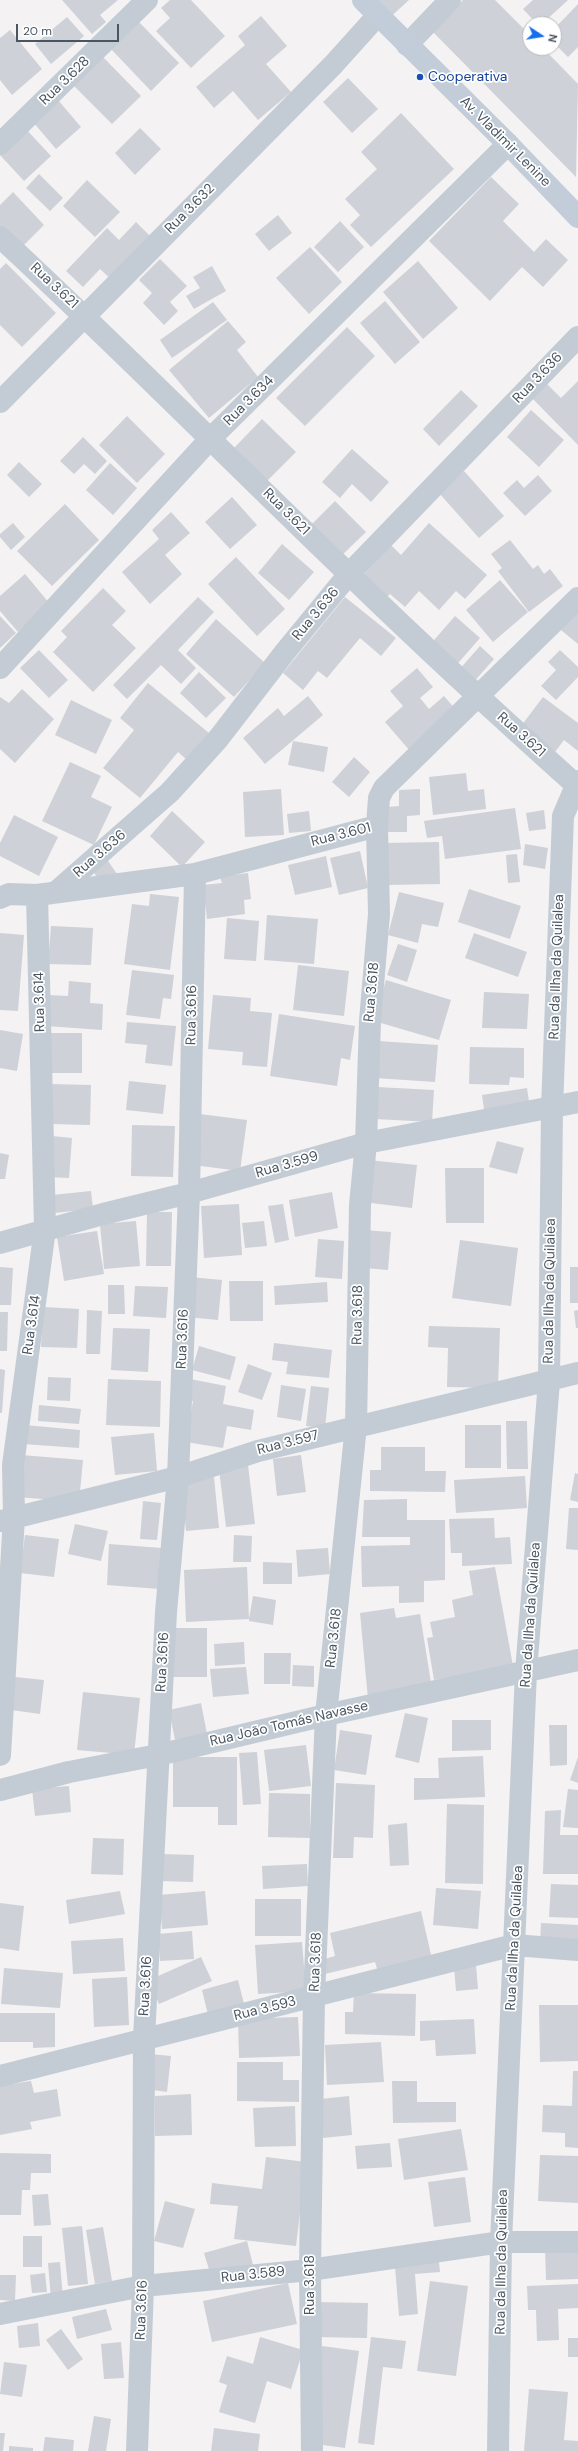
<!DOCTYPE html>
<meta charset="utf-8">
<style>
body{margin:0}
#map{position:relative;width:578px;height:2451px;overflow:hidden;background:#f4f2f2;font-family:"DM Sans",sans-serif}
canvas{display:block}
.north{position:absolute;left:522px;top:16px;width:40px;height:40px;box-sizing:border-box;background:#fff;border:1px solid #b6bbc0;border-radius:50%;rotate:102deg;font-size:11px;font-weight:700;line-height:16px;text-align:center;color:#495561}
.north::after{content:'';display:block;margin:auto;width:14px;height:18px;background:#156fec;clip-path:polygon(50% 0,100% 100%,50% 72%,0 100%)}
.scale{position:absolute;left:16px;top:24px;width:103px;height:18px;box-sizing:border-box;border:2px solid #495561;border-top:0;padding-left:5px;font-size:12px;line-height:14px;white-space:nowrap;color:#495561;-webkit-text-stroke:3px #fff;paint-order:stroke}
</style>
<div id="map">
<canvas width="578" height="2451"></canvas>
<div class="north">N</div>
<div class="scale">20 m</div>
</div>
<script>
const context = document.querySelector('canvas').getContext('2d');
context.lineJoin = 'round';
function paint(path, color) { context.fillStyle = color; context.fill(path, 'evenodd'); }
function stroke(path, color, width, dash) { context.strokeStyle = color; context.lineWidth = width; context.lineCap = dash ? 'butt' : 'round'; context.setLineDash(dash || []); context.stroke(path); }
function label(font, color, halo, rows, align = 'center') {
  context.font = font + ' "DM Sans",sans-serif'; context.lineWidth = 3.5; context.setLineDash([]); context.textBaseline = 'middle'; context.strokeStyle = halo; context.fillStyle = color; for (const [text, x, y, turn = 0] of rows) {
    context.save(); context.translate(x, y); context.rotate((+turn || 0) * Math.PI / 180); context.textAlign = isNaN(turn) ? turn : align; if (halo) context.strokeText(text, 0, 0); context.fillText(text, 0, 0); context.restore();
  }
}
paint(new Path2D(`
 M 62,0 L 118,0 L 100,15 L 106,22 L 92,34 Z
 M 170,0 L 191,0 L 225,36 L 191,68 L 156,31 L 170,18 L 161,8 Z
 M 367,0 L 409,0 L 386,21 Z
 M 463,0 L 495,0 L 530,35 L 530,48 L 543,48 L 578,84 L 576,177 L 432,31 Z
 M 533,0 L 568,0 L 542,24 L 537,24 L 523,9 Z
 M 578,4 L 578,47 L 568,57 L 554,43 L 554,29 Z
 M 261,16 L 287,46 L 266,64 L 291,92 L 258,120 L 233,91 L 214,108 L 196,87 L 245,45 L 238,36 Z
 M 67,17 L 84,36 L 51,64 L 35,44 Z
 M 138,21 L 179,63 L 151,91 L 110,48 Z
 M 10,30 L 42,69 L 12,95 L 0,80 L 0,38 Z
 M 102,56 L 141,96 L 112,124 L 73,85 Z
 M 348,78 L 378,109 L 352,133 L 323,102 Z
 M 58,100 L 81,127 L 56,149 L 33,122 Z
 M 401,113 L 454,169 L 371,247 L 350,225 L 360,215 L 345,199 L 377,169 L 361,152 Z
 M 25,128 L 51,156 L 24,181 L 0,155 L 0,151 Z
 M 140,128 L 161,149 L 135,175 L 115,153 Z
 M 39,174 L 63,198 L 50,211 L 26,188 Z
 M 491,177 L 519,204 L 503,221 L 534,252 L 546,239 L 568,260 L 543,287 L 522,267 L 490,301 L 429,241 Z
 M 87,180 L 120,212 L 95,237 L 63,206 Z
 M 13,192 L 44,225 L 21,248 L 0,226 L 0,205 Z
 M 278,215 L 292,233 L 269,251 L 255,234 Z
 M 340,221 L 364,247 L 338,272 L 314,247 Z
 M 136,222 L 154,240 L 113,281 L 100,269 L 83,287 L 66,271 L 107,228 L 119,240 Z
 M 310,247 L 342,282 L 309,314 L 276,278 Z
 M 160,259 L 187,286 L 170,302 L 178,311 L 164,325 L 143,303 L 152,293 L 139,280 Z
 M 418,261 L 458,308 L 423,339 L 383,292 Z
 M 6,263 L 56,313 L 22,347 L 0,325 L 0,269 Z
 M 212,266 L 226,291 L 194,309 L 186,296 L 200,288 L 193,277 Z
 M 385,301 L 420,342 L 395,364 L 360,323 Z
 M 213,302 L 227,320 L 172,358 L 160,340 Z
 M 228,321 L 246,342 L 237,350 L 258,377 L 209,418 L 169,370 Z
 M 347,327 L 375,356 L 305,426 L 276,398 Z
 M 543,380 L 561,398 L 578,381 L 578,445 L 529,395 Z
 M 461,390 L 478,406 L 439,446 L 423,429 Z
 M 531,410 L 564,440 L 539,467 L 507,437 Z
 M 127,416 L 165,454 L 137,483 L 99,445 Z
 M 262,419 L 296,452 L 267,481 L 234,448 Z
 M 83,437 L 107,461 L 95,474 L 84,464 L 74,474 L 60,461 Z
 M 352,449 L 389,482 L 371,502 L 352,484 L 340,498 L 322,482 Z
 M 19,462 L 42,484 L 29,497 L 7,475 Z
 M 110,463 L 137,488 L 113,515 L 86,490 Z
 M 464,471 L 504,516 L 479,538 L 439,493 Z
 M 538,475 L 552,491 L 525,516 L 503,493 L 517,480 L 524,488 Z
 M 232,497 L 257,525 L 230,549 L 205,522 Z
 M 335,501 L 366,532 L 337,560 L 307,529 Z
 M 65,504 L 99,540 L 52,586 L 17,551 Z
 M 171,512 L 190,533 L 165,555 L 182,574 L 150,604 L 122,572 L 159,539 L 152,530 Z
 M 13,523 L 25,537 L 11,550 L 0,537 L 0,534 Z
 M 429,523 L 487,575 L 465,599 L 456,591 L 439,610 L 419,591 L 405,607 L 390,594 L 385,599 L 362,577 L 391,545 L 401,555 Z
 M 510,540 L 533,569 L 538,565 L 544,574 L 550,569 L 563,586 L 529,612 L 498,571 L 502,568 L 491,554 Z
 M 282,544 L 314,572 L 289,600 L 258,573 Z
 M 236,557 L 285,609 L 257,636 L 208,584 Z
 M 25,574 L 50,604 L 18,632 L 0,611 L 0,596 Z
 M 500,580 L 528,612 L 493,642 L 466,610 Z
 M 103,588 L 126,611 L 112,625 L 136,648 L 93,692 L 53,652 L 67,637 L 61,631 Z
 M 198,597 L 214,612 L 178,650 L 196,668 L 181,684 L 161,665 L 127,699 L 113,685 Z
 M 345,597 L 396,638 L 381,656 L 360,638 L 327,678 L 318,671 L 303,690 L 283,673 Z
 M 578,610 L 578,644 L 561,630 Z
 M 0,616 L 16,633 L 0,648 Z
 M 455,616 L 480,638 L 453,669 L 428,647 Z
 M 216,619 L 265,663 L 234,697 L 186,654 Z
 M 480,646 L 494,659 L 472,684 L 458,671 Z
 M 39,650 L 68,680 L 49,698 L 20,668 Z
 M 560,650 L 578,667 L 578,677 L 556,700 L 541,686 L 556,670 L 548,662 Z
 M 417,668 L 433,687 L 420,698 L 429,709 L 444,696 L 457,711 L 410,751 L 385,722 L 403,706 L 390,691 Z
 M 199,672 L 226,698 L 206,718 L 180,693 Z
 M 148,683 L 209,733 L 187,760 L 178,752 L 140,798 L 103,768 L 134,730 L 120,718 Z
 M 22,689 L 54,719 L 15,763 L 0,749 L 0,697 L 9,703 Z
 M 308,696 L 323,715 L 265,764 L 243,738 L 278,708 L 284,716 Z
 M 543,697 L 578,723 L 578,751 L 564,740 L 555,752 L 521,726 Z
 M 71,700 L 112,720 L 96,754 L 55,735 Z
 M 293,741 L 328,747 L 324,772 L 288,765 Z
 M 354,757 L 370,772 L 349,797 L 332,782 Z
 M 70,762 L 101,776 L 91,797 L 112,807 L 94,845 L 42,821 Z
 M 466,773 L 468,791 L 484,789 L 486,809 L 433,815 L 429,777 Z
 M 281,789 L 284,835 L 245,837 L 243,792 Z
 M 420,789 L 420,815 L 407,816 L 407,832 L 381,832 L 388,807 L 399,806 L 399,790 Z
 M 515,808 L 521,849 L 445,859 L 442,836 L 427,838 L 424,821 Z
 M 544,810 L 546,829 L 529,831 L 526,813 Z
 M 172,811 L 205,842 L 182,867 L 150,836 Z
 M 309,811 L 311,831 L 289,833 L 287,814 Z
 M 14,815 L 58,837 L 39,876 L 0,856 L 0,843 Z
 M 439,842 L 440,884 L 385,885 L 385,843 Z
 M 525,844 L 548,848 L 545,869 L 523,865 Z
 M 360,851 L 368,888 L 339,895 L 330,858 Z
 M 517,854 L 520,882 L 508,883 L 506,855 Z
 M 326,856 L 332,887 L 295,895 L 288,865 Z
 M 106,858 L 117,874 L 103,885 L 91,869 Z
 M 248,873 L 251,899 L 244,900 L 245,914 L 207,919 L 203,885 L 222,883 L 220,877 Z
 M 469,889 L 521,906 L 510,939 L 458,922 Z
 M 399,892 L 444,903 L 438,927 L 422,924 L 418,943 L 388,935 Z
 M 150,894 L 179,897 L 170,970 L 124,964 L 132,904 L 149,906 Z
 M 267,915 L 318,919 L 314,964 L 264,960 Z
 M 227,918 L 259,921 L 256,961 L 224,959 Z
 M 51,926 L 93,928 L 91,965 L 48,964 Z
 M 0,933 L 24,935 L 18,1011 L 0,1010 Z
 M 474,933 L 527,952 L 518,977 L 465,958 Z
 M 398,944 L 417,950 L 407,982 L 387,975 Z
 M 298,965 L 349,971 L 344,1016 L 293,1010 Z
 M 132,970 L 174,975 L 171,999 L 163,998 L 160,1019 L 126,1015 Z
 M 386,980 L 451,1000 L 439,1040 L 374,1021 Z
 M 69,981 L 91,983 L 90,1003 L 103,1004 L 102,1030 L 46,1026 L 48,995 L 68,996 Z
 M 484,992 L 529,994 L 527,1029 L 482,1028 Z
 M 213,995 L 251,998 L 250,1011 L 272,1013 L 267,1067 L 242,1065 L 243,1052 L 208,1049 Z
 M 279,1014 L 355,1026 L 350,1060 L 341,1058 L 337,1086 L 270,1076 Z
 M 127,1022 L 176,1026 L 172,1066 L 145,1063 L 147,1045 L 125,1043 Z
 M 0,1030 L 23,1034 L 17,1071 L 0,1068 Z
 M 48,1033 L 82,1033 L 82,1073 L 48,1073 Z
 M 378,1041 L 438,1045 L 435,1082 L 375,1078 Z
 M 470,1047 L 524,1048 L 524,1078 L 510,1077 L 509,1085 L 469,1084 Z
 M 129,1081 L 166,1085 L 163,1114 L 126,1110 Z
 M 50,1084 L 91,1085 L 90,1125 L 50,1124 Z
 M 377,1087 L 434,1090 L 432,1122 L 375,1119 Z
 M 527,1088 L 530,1108 L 485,1116 L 482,1095 Z
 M 200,1114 L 247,1120 L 240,1171 L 193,1165 Z
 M 132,1125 L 175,1126 L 173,1177 L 131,1176 Z
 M 52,1136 L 72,1138 L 69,1178 L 48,1177 Z
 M 497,1141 L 524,1148 L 517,1174 L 489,1167 Z
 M 0,1153 L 9,1155 L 5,1179 L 0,1179 Z
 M 368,1160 L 417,1165 L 412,1208 L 363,1202 Z
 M 445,1168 L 484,1168 L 484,1223 L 446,1223 Z
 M 91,1191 L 93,1209 L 54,1213 L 52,1195 Z
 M 332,1192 L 338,1228 L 295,1237 L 289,1200 Z
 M 239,1204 L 242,1255 L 204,1258 L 201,1206 Z
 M 283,1204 L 289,1240 L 275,1243 L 268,1206 Z
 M 147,1212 L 172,1212 L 171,1266 L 146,1266 Z
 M 136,1221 L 140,1266 L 104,1269 L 100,1224 Z
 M 264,1221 L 267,1246 L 245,1248 L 242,1223 Z
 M 363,1230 L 391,1232 L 388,1270 L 364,1268 Z
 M 97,1231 L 104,1274 L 64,1281 L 57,1237 Z
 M 318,1239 L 344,1241 L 342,1279 L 315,1277 Z
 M 460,1240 L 518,1248 L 511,1306 L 452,1298 Z
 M 0,1267 L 13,1268 L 11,1305 L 0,1305 Z
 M 570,1267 L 578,1267 L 578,1303 L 570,1303 Z
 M 190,1277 L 222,1280 L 218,1320 L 187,1317 Z
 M 229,1281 L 263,1281 L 263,1321 L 230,1321 Z
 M 327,1282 L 328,1302 L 275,1305 L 274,1286 Z
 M 108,1285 L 124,1285 L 125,1314 L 108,1314 Z
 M 135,1286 L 168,1287 L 166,1318 L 133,1316 Z
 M 43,1307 L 79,1309 L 77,1348 L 41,1347 Z
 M 87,1310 L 102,1311 L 100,1354 L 86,1354 Z
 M 578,1310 L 578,1328 L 576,1328 L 574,1311 Z
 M 0,1312 L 8,1312 L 7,1351 L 0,1351 Z
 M 429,1326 L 500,1328 L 498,1388 L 447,1387 L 448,1348 L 428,1347 Z
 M 113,1328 L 150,1329 L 148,1372 L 111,1370 Z
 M 274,1343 L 332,1350 L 329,1378 L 286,1374 L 288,1362 L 272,1360 Z
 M 199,1346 L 236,1357 L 230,1380 L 192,1370 Z
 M 248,1364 L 272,1373 L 262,1400 L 238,1392 Z
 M 0,1369 L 5,1370 L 2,1413 L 0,1413 Z
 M 48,1377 L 71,1378 L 70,1401 L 47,1400 Z
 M 108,1379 L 161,1381 L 160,1427 L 106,1425 Z
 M 190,1379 L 226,1386 L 223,1404 L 254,1410 L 251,1430 L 227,1426 L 223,1448 L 186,1442 L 193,1401 L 186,1400 Z
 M 281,1385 L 306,1389 L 301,1421 L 277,1417 Z
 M 311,1386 L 329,1388 L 325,1428 L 306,1426 Z
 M 39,1405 L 81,1409 L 79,1424 L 38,1421 Z
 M 506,1421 L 527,1421 L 528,1469 L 507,1469 Z
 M 24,1425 L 80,1430 L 79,1448 L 23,1444 Z
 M 465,1425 L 501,1425 L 501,1468 L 465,1468 Z
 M 154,1433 L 157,1471 L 115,1475 L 111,1437 Z
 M 381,1447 L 425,1447 L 425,1471 L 446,1471 L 445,1492 L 370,1491 L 370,1470 L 381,1470 Z
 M 21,1455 L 83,1460 L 79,1502 L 17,1497 Z
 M 301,1455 L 306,1492 L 277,1496 L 273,1459 Z
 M 248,1465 L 255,1524 L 226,1527 L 219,1469 Z
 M 575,1473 L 578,1474 L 578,1502 L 570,1500 Z
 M 525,1476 L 527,1508 L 456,1513 L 454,1480 Z
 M 214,1477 L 219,1528 L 186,1531 L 181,1480 Z
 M 407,1499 L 407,1520 L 445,1520 L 445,1580 L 424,1581 L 424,1602 L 399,1603 L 399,1586 L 362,1587 L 361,1546 L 410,1545 L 410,1537 L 362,1537 L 364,1500 Z
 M 143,1501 L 161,1503 L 157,1540 L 140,1539 Z
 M 569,1508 L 578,1508 L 578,1550 L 566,1549 Z
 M 494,1518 L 495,1538 L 510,1537 L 512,1564 L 462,1566 L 462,1553 L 451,1553 L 449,1519 Z
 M 75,1524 L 108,1531 L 101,1561 L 68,1554 Z
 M 25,1535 L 59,1539 L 54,1577 L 20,1573 Z
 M 234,1535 L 252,1536 L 251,1562 L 233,1562 Z
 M 109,1544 L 162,1548 L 159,1589 L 107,1585 Z
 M 328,1548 L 330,1574 L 298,1577 L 296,1550 Z
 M 263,1562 L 292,1563 L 292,1584 L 263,1584 Z
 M 247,1567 L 249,1619 L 253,1596 L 276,1600 L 273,1625 L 249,1621 L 249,1619 L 186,1622 L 184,1570 Z
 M 495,1567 L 513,1666 L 434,1680 L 427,1638 L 433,1637 L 430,1622 L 455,1617 L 452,1600 L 473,1595 L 469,1571 Z
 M 394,1608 L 396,1618 L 420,1614 L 432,1689 L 368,1699 L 360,1613 Z
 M 169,1628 L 207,1628 L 207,1677 L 170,1677 Z
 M 244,1642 L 245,1664 L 215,1666 L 214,1644 Z
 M 264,1653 L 291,1653 L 290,1684 L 264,1684 Z
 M 293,1665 L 314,1666 L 314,1687 L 292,1686 Z
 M 246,1667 L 249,1694 L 213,1697 L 210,1669 Z
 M 15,1677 L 44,1680 L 40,1714 L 11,1710 Z
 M 83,1692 L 140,1698 L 134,1755 L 77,1750 Z
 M 201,1703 L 207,1734 L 175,1740 L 169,1710 Z
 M 405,1713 L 428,1718 L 419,1763 L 395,1757 Z
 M 452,1720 L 491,1720 L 491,1750 L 452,1751 Z
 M 549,1725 L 567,1725 L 567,1765 L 550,1766 Z
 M 340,1730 L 372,1735 L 366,1775 L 334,1770 Z
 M 306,1745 L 311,1786 L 269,1791 L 264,1750 Z
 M 257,1752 L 261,1804 L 243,1805 L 239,1753 Z
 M 483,1756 L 485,1797 L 414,1800 L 414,1778 L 439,1778 L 438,1758 Z
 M 173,1757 L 237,1757 L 237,1825 L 218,1825 L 218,1807 L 173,1807 Z
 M 578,1757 L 578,1783 L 570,1780 Z
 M 336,1783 L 375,1785 L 373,1838 L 354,1837 L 353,1858 L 333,1858 Z
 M 69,1786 L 71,1812 L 35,1816 L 32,1789 Z
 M 568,1789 L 578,1790 L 578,1828 L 563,1827 Z
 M 269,1793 L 310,1794 L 310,1838 L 268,1837 Z
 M 447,1804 L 484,1805 L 483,1884 L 445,1883 Z
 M 561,1810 L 560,1835 L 578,1835 L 578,1874 L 543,1874 L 545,1811 Z
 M 407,1823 L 409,1865 L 390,1866 L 388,1825 Z
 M 93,1838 L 124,1839 L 123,1875 L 91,1874 Z
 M 161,1854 L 194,1855 L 193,1882 L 160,1881 Z
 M 307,1864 L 308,1886 L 263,1889 L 262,1866 Z
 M 551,1884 L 578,1885 L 578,1918 L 549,1917 Z
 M 436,1888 L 481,1891 L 478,1929 L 433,1925 Z
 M 120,1891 L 125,1914 L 69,1924 L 66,1900 Z
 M 205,1891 L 208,1925 L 162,1929 L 159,1895 Z
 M 255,1899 L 301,1899 L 301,1936 L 255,1936 Z
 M 0,1903 L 24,1906 L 19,1951 L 0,1948 Z
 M 421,1911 L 432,1959 L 378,1972 L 375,1962 L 325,1974 L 321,1960 L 335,1956 L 330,1933 Z
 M 541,1923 L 578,1925 L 578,1946 L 540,1945 Z
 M 192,1931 L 194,1959 L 160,1961 L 158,1934 Z
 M 123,1938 L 125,1971 L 73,1974 L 71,1941 Z
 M 302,1942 L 306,1991 L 258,1994 L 255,1945 Z
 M 201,1957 L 212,1981 L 159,2004 L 149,1980 Z
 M 476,1965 L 478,1989 L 456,1991 L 454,1967 Z
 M 4,1968 L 63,1973 L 60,2008 L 1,2004 Z
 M 127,1977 L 129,2025 L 94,2027 L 92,1979 Z
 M 238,1980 L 245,2008 L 209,2019 L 202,1990 Z
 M 354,1993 L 416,1994 L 415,2036 L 345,2034 L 345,2012 L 353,2012 Z
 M 539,2005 L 578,2005 L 578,2061 L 540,2062 Z
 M 0,2013 L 55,2013 L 55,2047 L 33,2048 L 33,2042 L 0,2042 Z
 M 298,2017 L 300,2056 L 239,2058 L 238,2019 Z
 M 474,2019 L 476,2054 L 436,2056 L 435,2040 L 420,2041 L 420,2021 Z
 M 381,2042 L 384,2082 L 327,2085 L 325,2045 Z
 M 150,2054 L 171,2056 L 167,2092 L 146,2089 Z
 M 237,2062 L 283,2062 L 283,2080 L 299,2080 L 299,2102 L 237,2101 Z
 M 573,2071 L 578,2071 L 578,2148 L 565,2147 L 565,2133 L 542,2132 L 543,2105 L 572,2106 Z
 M 31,2081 L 34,2093 L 57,2089 L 61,2116 L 30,2122 L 32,2129 L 0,2135 L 0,2086 Z
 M 392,2081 L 417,2081 L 417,2102 L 456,2102 L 456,2122 L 393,2123 Z
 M 191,2094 L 192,2135 L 155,2136 L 155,2096 Z
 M 349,2096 L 352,2135 L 323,2138 L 320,2099 Z
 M 295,2106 L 296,2146 L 255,2147 L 253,2108 Z
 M 461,2129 L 468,2170 L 404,2180 L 398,2139 Z
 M 390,2143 L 392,2167 L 357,2169 L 355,2146 Z
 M 0,2153 L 51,2154 L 51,2173 L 31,2173 L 30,2190 L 22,2190 L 21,2215 L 0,2215 Z
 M 540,2155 L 578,2156 L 578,2203 L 538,2201 Z
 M 266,2157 L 306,2162 L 296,2246 L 234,2239 L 238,2206 L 210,2204 L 212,2183 L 262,2189 Z
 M 465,2177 L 471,2222 L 434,2227 L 428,2182 Z
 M 48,2194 L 51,2225 L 34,2226 L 32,2195 Z
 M 165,2201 L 195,2209 L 183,2248 L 154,2241 Z
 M 82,2226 L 88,2284 L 68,2286 L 62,2228 Z
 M 103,2227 L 112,2281 L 95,2284 L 86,2230 Z
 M 23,2236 L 42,2236 L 42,2267 L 23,2267 Z
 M 247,2241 L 253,2265 L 211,2276 L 204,2253 Z
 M 545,2246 L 578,2246 L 578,2279 L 546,2280 Z
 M 438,2252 L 440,2272 L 415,2274 L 418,2314 L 399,2316 L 394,2255 Z
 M 60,2262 L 63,2299 L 51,2299 L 48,2263 Z
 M 45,2273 L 47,2292 L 32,2293 L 30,2275 Z
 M 0,2275 L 16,2275 L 15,2301 L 0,2300 Z
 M 430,2281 L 468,2286 L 456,2376 L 417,2371 Z
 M 288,2283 L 297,2324 L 212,2342 L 203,2301 Z
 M 578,2284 L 578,2308 L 558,2309 L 559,2340 L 537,2341 L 536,2310 L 528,2310 L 527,2286 Z
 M 315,2302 L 368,2303 L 367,2338 L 314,2337 Z
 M 106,2309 L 112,2330 L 77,2339 L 72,2317 Z
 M 38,2323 L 40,2346 L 19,2348 L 17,2326 Z
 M 61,2329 L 83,2359 L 68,2370 L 46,2340 Z
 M 260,2337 L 303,2350 L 291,2389 L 267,2381 L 255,2423 L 219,2412 L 227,2385 L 219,2382 L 227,2356 L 253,2364 Z
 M 371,2337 L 406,2341 L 402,2369 L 383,2367 L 374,2445 L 358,2443 Z
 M 568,2338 L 578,2338 L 578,2357 L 568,2357 Z
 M 121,2342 L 124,2378 L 104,2379 L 101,2344 Z
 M 322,2346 L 359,2351 L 345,2448 L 308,2443 Z
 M 4,2362 L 27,2365 L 22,2397 L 0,2394 Z
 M 529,2389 L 568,2392 L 564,2440 L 578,2441 L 578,2451 L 524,2451 Z
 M 94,2416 L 111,2419 L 106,2451 L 88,2451 Z
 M 214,2428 L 260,2434 L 258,2451 L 211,2451 Z
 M 0,2433 L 5,2433 L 3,2451 L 0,2451 Z
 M 45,2437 L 74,2440 L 73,2451 L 43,2451 Z
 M 9,2446 L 33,2448 L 33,2451 L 9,2451 Z`), '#ced1d7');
stroke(new Path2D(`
 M 407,45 L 450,0
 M 0,144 L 147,0
 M 0,237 C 119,347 233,463 350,575 C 424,647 499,716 575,784
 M 0,402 L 333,65 L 378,15
 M 0,668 L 211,438 L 508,144
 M 56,892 L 170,792 L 218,739 L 285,652 L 349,574 L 578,337
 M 0,898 L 9,894 L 37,895 L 195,874 L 377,826 L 379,798 L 384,788 L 578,598
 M 0,1243 L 103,1214 L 189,1193 L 366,1143 L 578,1102
 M 1,1521 L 178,1477 L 258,1451 L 578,1373
 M 0,1755 L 14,1517 L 13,1465 L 45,1229 L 37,895
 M 0,1790 L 69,1772 L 158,1755 L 326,1715 L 578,1660
 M 0,2076 L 514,1945 L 578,1950
 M 0,2314 L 143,2286 L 310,2270 L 501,2242 L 578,2242
 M 137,2451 L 143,2286 L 144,2038 L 166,1612 L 178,1477 L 189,1193 L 195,874
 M 312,2451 L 310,2270 L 314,1997 L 326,1715 L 356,1426 L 360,1205 L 366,1143 L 370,1021 L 379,914 L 377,826
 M 498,2451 L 501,2242 L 526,1672 L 549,1381 L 552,1108 L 563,816 L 578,781`), '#c3ccd4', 22);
stroke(new Path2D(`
 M 363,0 L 508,144 L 578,217`), '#c3cdd9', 22);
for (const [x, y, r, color] of [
 [420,77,4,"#1a4fb4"]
]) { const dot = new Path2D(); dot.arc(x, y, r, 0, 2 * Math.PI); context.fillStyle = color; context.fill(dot); stroke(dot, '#fff', 1.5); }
label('14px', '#164399', '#fff', [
 ["Cooperativa",428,77]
], 'left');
label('14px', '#495561', '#fff', [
 ["Rua 3.628",65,81,-44],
 ["Av. Vladimir Lenine",505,142,45],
 ["Rua 3.632",190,209,-45],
 ["Rua 3.621",54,286,43],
 ["Rua 3.636",538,378,-46],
 ["Rua 3.634",249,401,-45],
 ["Rua 3.621",286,512,45],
 ["Rua 3.636",316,614,-50],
 ["Rua 3.621",521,735,42],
 ["Rua 3.601",341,835,-14],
 ["Rua 3.636",100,854,-41],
 ["Rua da Ilha da Quilalea",557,967,-88],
 ["Rua 3.618",372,992,-85],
 ["Rua 3.614",40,1002,-91],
 ["Rua 3.616",192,1015,-89],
 ["Rua 3.599",287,1165,-16],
 ["Rua da Ilha da Quilalea",550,1291,-89],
 ["Rua 3.618",358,1315,-89],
 ["Rua 3.614",32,1325,-82],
 ["Rua 3.616",183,1339,-88],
 ["Rua 3.597",288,1443,-14],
 ["Rua da Ilha da Quilalea",531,1615,-86],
 ["Rua 3.618",334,1638,-84],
 ["Rua 3.616",163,1662,-87],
 ["Rua João Tomás Navasse",289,1724,-13],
 ["Rua da Ilha da Quilalea",515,1938,-87],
 ["Rua 3.618",316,1962,-88],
 ["Rua 3.616",146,1986,-87],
 ["Rua 3.593",265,2009,-14],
 ["Rua da Ilha da Quilalea",502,2262,-89],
 ["Rua 3.589",253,2275,-6],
 ["Rua 3.618",310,2285,-90],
 ["Rua 3.616",142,2310,-88]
]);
</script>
